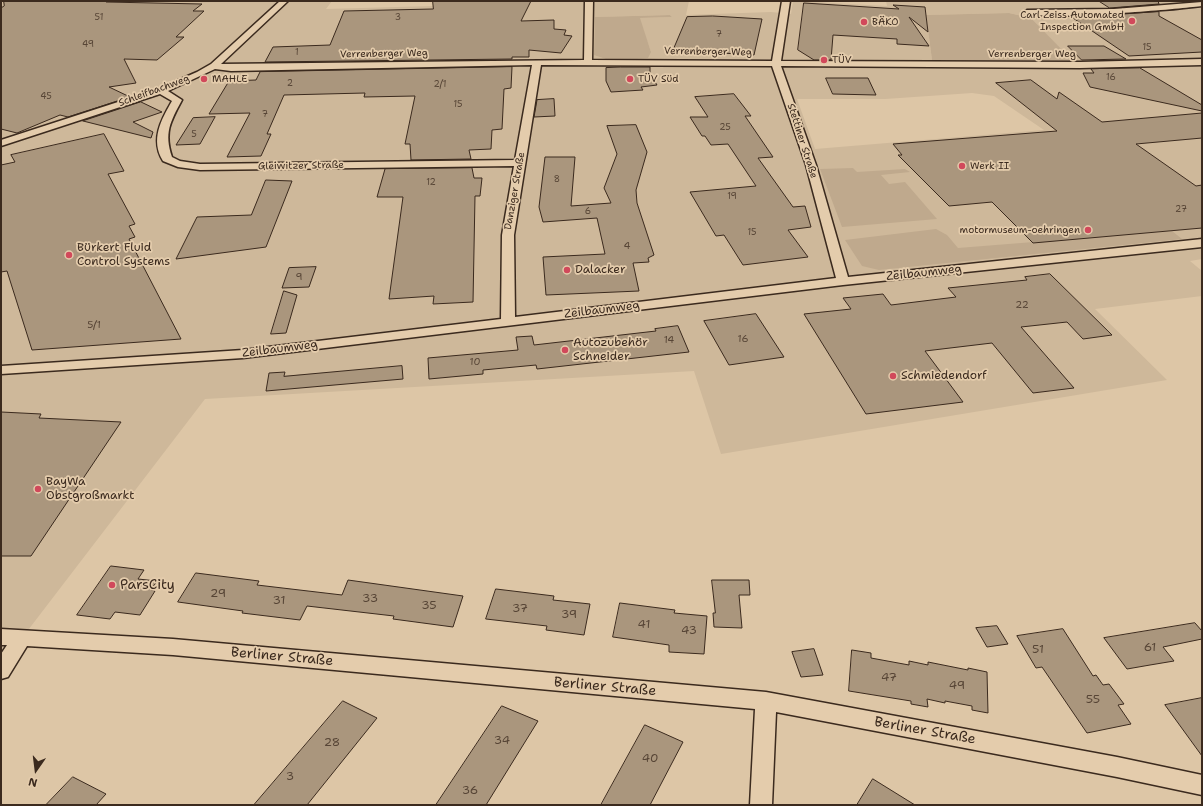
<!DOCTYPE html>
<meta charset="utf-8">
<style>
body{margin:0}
#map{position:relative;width:1203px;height:806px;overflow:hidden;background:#ddc6a6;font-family:"Shantell Sans",sans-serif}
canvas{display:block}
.frame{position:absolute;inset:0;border:2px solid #3b2a1e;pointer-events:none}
.north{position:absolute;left:16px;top:750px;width:40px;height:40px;-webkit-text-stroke:3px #e4ccac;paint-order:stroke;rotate:194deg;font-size:11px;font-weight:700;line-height:16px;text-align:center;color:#3b2a1e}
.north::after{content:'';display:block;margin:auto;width:14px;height:18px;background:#3b2a1e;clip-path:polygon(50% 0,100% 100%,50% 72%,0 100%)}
</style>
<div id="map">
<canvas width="1203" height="806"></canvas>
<div class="frame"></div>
<div class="north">N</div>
</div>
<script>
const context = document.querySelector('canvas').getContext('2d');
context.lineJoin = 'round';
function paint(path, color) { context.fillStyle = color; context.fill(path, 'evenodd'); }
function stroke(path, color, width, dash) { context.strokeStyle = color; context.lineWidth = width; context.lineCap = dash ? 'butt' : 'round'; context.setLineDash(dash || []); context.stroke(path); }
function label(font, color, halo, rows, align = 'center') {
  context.font = font + ' "Shantell Sans",sans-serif'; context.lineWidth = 3.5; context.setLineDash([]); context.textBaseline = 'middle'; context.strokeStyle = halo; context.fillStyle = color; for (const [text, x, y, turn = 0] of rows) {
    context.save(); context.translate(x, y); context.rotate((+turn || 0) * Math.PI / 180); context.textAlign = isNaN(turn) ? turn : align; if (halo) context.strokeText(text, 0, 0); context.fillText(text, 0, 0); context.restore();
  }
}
paint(new Path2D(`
 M 1,1 L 332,1 L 326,9 L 468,5 L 472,1 L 689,1 L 686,15 L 771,12 L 791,14 L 793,1 L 887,6 L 886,1 L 1202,1 L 1202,259 L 1190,261 L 1202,271 L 1202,296 L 1095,309 L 1167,380 L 721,454 L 694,371 L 205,399 L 22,638 L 1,671 ZM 1009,13 L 1031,18 L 1072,61 L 932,60 L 926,15 ZM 670,15 L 672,17 L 639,18 L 651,52 L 595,17 ZM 972,93 L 994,96 L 1044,130 L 815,149 L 797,99 L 885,99 Z`), '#ceb89a');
paint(new Path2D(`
 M 1009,13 L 1031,18 L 1073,61 L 932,60 L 926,15 Z
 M 670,15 L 672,17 L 640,18 L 651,52 L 648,58 L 606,59 L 594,55 L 595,17 Z
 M 853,168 L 857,172 L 905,169 L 910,172 L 881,175 L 889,184 L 905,182 L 937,219 L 842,227 L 820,169 Z
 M 936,229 L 947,235 L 958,248 L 1172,231 L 1182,239 L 879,270 L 862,266 L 845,240 Z`), '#bfa98d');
const building = new Path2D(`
 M 4,1 L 107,1 L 106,2 L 202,4 L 193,11 L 204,11 L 176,37 L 184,37 L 157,60 L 124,59 L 136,83 L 109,87 L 130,97 L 68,117 L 60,115 L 17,133 L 1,129 L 1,8 L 4,6 Z
 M 433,1 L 531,1 L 521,21 L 554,20 L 554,29 L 566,30 L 564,35 L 572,36 L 561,53 L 529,50 L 529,57 L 512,57 L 512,59 L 265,62 L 273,47 L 330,45 L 344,11 L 433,9 Z
 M 1099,1 L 1158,1 L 1159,4 L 1110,8 Z
 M 804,3 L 899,9 L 893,5 L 925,7 L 928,32 L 909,17 L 929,46 L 897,44 L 897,39 L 833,35 L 831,60 L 814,60 L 798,50 Z
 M 1159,12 L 1159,16 L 1202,40 L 1202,52 L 1129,56 L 1073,18 L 1125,16 L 1122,14 Z
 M 713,16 L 762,19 L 754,55 L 673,50 L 687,17 Z
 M 1068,46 L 1104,46 L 1126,59 L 1082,60 Z
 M 512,67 L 511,88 L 504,89 L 502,129 L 492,130 L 491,149 L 469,150 L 471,159 L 411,160 L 410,144 L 405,144 L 415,96 L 364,97 L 365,93 L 284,95 L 267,134 L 271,134 L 261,156 L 227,157 L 250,113 L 209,114 L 229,81 L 256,80 L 260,72 Z
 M 621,67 L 650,67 L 650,74 L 657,85 L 641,87 L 643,90 L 611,92 L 606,81 L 606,68 Z
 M 1140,68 L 1202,105 L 1202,111 L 1090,87 L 1083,73 L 1094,73 L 1091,69 Z
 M 826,78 L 868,78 L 876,95 L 833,94 Z
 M 1031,80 L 1057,99 L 1059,92 L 1102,122 L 1202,113 L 1202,138 L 1136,144 L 1196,186 L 1202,185 L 1202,228 L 1033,243 L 992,202 L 949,206 L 898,155 L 902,155 L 893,144 L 1057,131 L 996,83 Z
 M 734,94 L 751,116 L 745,116 L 773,157 L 758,158 L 793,207 L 805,206 L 811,227 L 788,230 L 808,257 L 743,265 L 724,235 L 716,236 L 690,192 L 756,186 L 728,144 L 711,145 L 705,136 L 702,136 L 690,117 L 708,117 L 695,97 Z
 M 554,99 L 555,116 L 534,117 L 537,100 Z
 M 141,102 L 162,112 L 133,122 L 153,132 L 151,138 L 83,121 Z
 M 215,117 L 200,144 L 176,145 L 193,118 Z
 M 636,125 L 647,152 L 636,190 L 637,203 L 654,255 L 648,258 L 649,262 L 633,263 L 639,291 L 546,295 L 543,257 L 605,254 L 597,218 L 543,222 L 539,207 L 545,157 L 575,157 L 571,206 L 611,203 L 604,188 L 617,154 L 607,126 Z
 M 104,134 L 124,171 L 108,174 L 135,224 L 129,226 L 135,237 L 129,239 L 181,339 L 32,350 L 7,271 L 1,272 L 1,165 L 15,162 L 11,155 Z
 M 472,168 L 474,178 L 482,178 L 480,196 L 475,196 L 473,302 L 433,304 L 434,296 L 389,299 L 403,197 L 377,197 L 385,169 Z
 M 266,180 L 292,181 L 266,247 L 176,259 L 197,217 L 251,215 Z
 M 316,267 L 309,287 L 282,288 L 289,268 Z
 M 1050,274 L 1112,335 L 1083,339 L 1067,322 L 1021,327 L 1074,388 L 1033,393 L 992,343 L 925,351 L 963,402 L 866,414 L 804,314 L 851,309 L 843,298 L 883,294 L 891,305 L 956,297 L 948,288 L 1027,280 L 1025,277 Z
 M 284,291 L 297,295 L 286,333 L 271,334 Z
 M 756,314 L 784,357 L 729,365 L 704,321 Z
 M 678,326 L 689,352 L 537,369 L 536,365 L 483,370 L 483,374 L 429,379 L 428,358 L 518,350 L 516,337 L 532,336 L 534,345 L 656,331 L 655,329 Z
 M 402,366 L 403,379 L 266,391 L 269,373 L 285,372 L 284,376 Z
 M 1,412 L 41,414 L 39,418 L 121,422 L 31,556 L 1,556 Z
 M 111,566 L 144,570 L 138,579 L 157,581 L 151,590 L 155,591 L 140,615 L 115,612 L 110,619 L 77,615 Z
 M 196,573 L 259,581 L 257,585 L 342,595 L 348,580 L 463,596 L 453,627 L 393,619 L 394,616 L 307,606 L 300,620 L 242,613 L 243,611 L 178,602 Z
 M 712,580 L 749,580 L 750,595 L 739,595 L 742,628 L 714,627 L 713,613 L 715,613 Z
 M 496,589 L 554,596 L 553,600 L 590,604 L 584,635 L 546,630 L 547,626 L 486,619 Z
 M 620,603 L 675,610 L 674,613 L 707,616 L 704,654 L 669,652 L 669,645 L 613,637 Z
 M 1195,623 L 1202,631 L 1202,639 L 1163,647 L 1174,661 L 1150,665 L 1127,669 L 1104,638 Z
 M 997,626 L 1008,644 L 987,647 L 976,628 Z
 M 1063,629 L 1093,676 L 1096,675 L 1103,685 L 1109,684 L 1124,704 L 1118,705 L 1131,724 L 1087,733 L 1042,667 L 1036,668 L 1017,636 Z
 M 814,649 L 823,675 L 801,677 L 792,652 Z
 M 852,650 L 871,653 L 871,658 L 909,665 L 909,661 L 928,665 L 928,662 L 968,670 L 968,668 L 987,672 L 988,713 L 972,710 L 972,706 L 945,701 L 945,703 L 927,699 L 928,707 L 911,704 L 911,701 L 849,691 Z
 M 1202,698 L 1202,756 L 1165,705 Z
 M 343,701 L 377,718 L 307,805 L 254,805 Z
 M 502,706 L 538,721 L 486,805 L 436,805 Z
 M 645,725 L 683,742 L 650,805 L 601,805 Z
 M 73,777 L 106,794 L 96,805 L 46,805 Z
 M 873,779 L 915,805 L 857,805 Z`);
paint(building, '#aa967d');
stroke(building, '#3b2a1e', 1);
const minor = new Path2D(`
 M 280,1 L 288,1 L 221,64 L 584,60 L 585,1 L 593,1 L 592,60 L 772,61 L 782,1 L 790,1 L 781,61 L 1080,62 L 1202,59 L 1202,65 L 1080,68 L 781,66 L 816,165 L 848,277 L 1202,239 L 1202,247 L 843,285 L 243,358 L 1,374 L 1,366 L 243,350 L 501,319 L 502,235 L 514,166 L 200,170 L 178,167 L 163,161 C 150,140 161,120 172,101 L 160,94 L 1,146 L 1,140 L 158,89 L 197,72 L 211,64 ZM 532,65 L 515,160 L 200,164 L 180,161 L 172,157 C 164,133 170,122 182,100 L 168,91 L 215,69 L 231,71 ZM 541,65 L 772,66 L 806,165 L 836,278 L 515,317 L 514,235 Z
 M 1202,2 L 1202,6 C 1179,9 1034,22 1023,12 L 1027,10 L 1114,9 Z
 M 1,629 L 173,639 L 766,692 L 1117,757 L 1202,775 L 1202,795 L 1117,777 L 776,712 L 772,805 L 750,805 L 755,709 L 173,655 L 27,646 L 8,677 L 1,679 L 1,654 L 7,645 L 1,645 Z`);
stroke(minor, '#3b2a1e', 3);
paint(minor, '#e4ccac');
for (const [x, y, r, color] of [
 [1132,21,4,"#d1495b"],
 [864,22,4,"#d1495b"],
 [824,60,4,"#d1495b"],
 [204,79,4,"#d1495b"],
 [630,79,4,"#d1495b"],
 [962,166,4,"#d1495b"],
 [1088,230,4,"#d1495b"],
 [69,255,4,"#d1495b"],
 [567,270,4,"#d1495b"],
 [565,350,4,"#d1495b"],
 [893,376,4,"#d1495b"],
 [38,489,4,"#d1495b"],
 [112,585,4,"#d1495b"]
]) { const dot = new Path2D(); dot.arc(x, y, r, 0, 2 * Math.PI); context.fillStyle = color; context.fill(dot); stroke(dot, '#e4ccac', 1.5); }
label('9px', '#574536', null, [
 ["51",99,18],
 ["3",398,18],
 ["7",719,35],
 ["49",88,45],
 ["15",1147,48],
 ["1",297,53],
 ["16",1111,78],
 ["2",290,84],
 ["2/1",440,85],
 ["45",46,97],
 ["15",458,105],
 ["7",265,115],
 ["25",725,128],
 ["5",194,135],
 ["8",557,180],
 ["12",431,183],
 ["19",732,197],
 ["27",1181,210],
 ["6",588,212],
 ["15",752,233]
]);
label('10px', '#3b2a1e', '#e4ccac', [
 ["Carl Zeiss Automated",1124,15,"right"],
 ["Inspection GmbH",1124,27,"right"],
 ["BÄKO",872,22],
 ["TÜV",832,60],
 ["MAHLE",212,79],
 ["TÜV Süd",638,79],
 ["Werk II",970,166],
 ["motormuseum-oehringen",1080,230,"right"]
], 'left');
label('10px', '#3b2a1e', '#e4ccac', [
 ["Verrenberger Weg",708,52,1],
 ["Verrenberger Weg",384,54,-1],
 ["Verrenberger Weg",1032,54],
 ["Schleifbachweg",154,91,-20],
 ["Stettiner Straße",802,141,72],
 ["Gleiwitzer Straße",301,166,-1],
 ["Danziger Straße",515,191,-80]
]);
label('10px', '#574536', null, [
 ["4",627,246],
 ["9",299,277],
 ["22",1022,305],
 ["5/1",94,325],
 ["16",743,339],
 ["14",669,340],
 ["10",475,362]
]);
label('12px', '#3b2a1e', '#e4ccac', [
 ["Bürkert Fluid",77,248],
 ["Control Systems",77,262],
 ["Dalacker",575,270],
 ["Autozubehör",573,343],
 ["Schneider",573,357],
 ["Schmiedendorf",901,376],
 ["BayWa",46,482],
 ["Obstgroßmarkt",46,496]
], 'left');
label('12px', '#3b2a1e', '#e4ccac', [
 ["Zeilbaumweg",924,273,-6],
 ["Zeilbaumweg",602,310,-7],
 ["Zeilbaumweg",280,349,-7]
]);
label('12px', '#574536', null, [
 ["29",218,594],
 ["33",370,599],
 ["31",279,601],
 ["35",429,606],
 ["37",520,609],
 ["39",569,615],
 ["41",644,625],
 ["43",689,631],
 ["61",1150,648],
 ["51",1038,650],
 ["47",889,678],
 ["49",957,686],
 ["55",1093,700],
 ["34",502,741],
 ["28",332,743],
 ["40",650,759],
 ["3",290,777],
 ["36",470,791]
]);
label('14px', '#3b2a1e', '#e4ccac', [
 ["ParsCity",120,585]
], 'left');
label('14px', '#3b2a1e', '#e4ccac', [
 ["Berliner Straße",282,657,5],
 ["Berliner Straße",605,687,5],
 ["Berliner Straße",925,731,10]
]);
</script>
